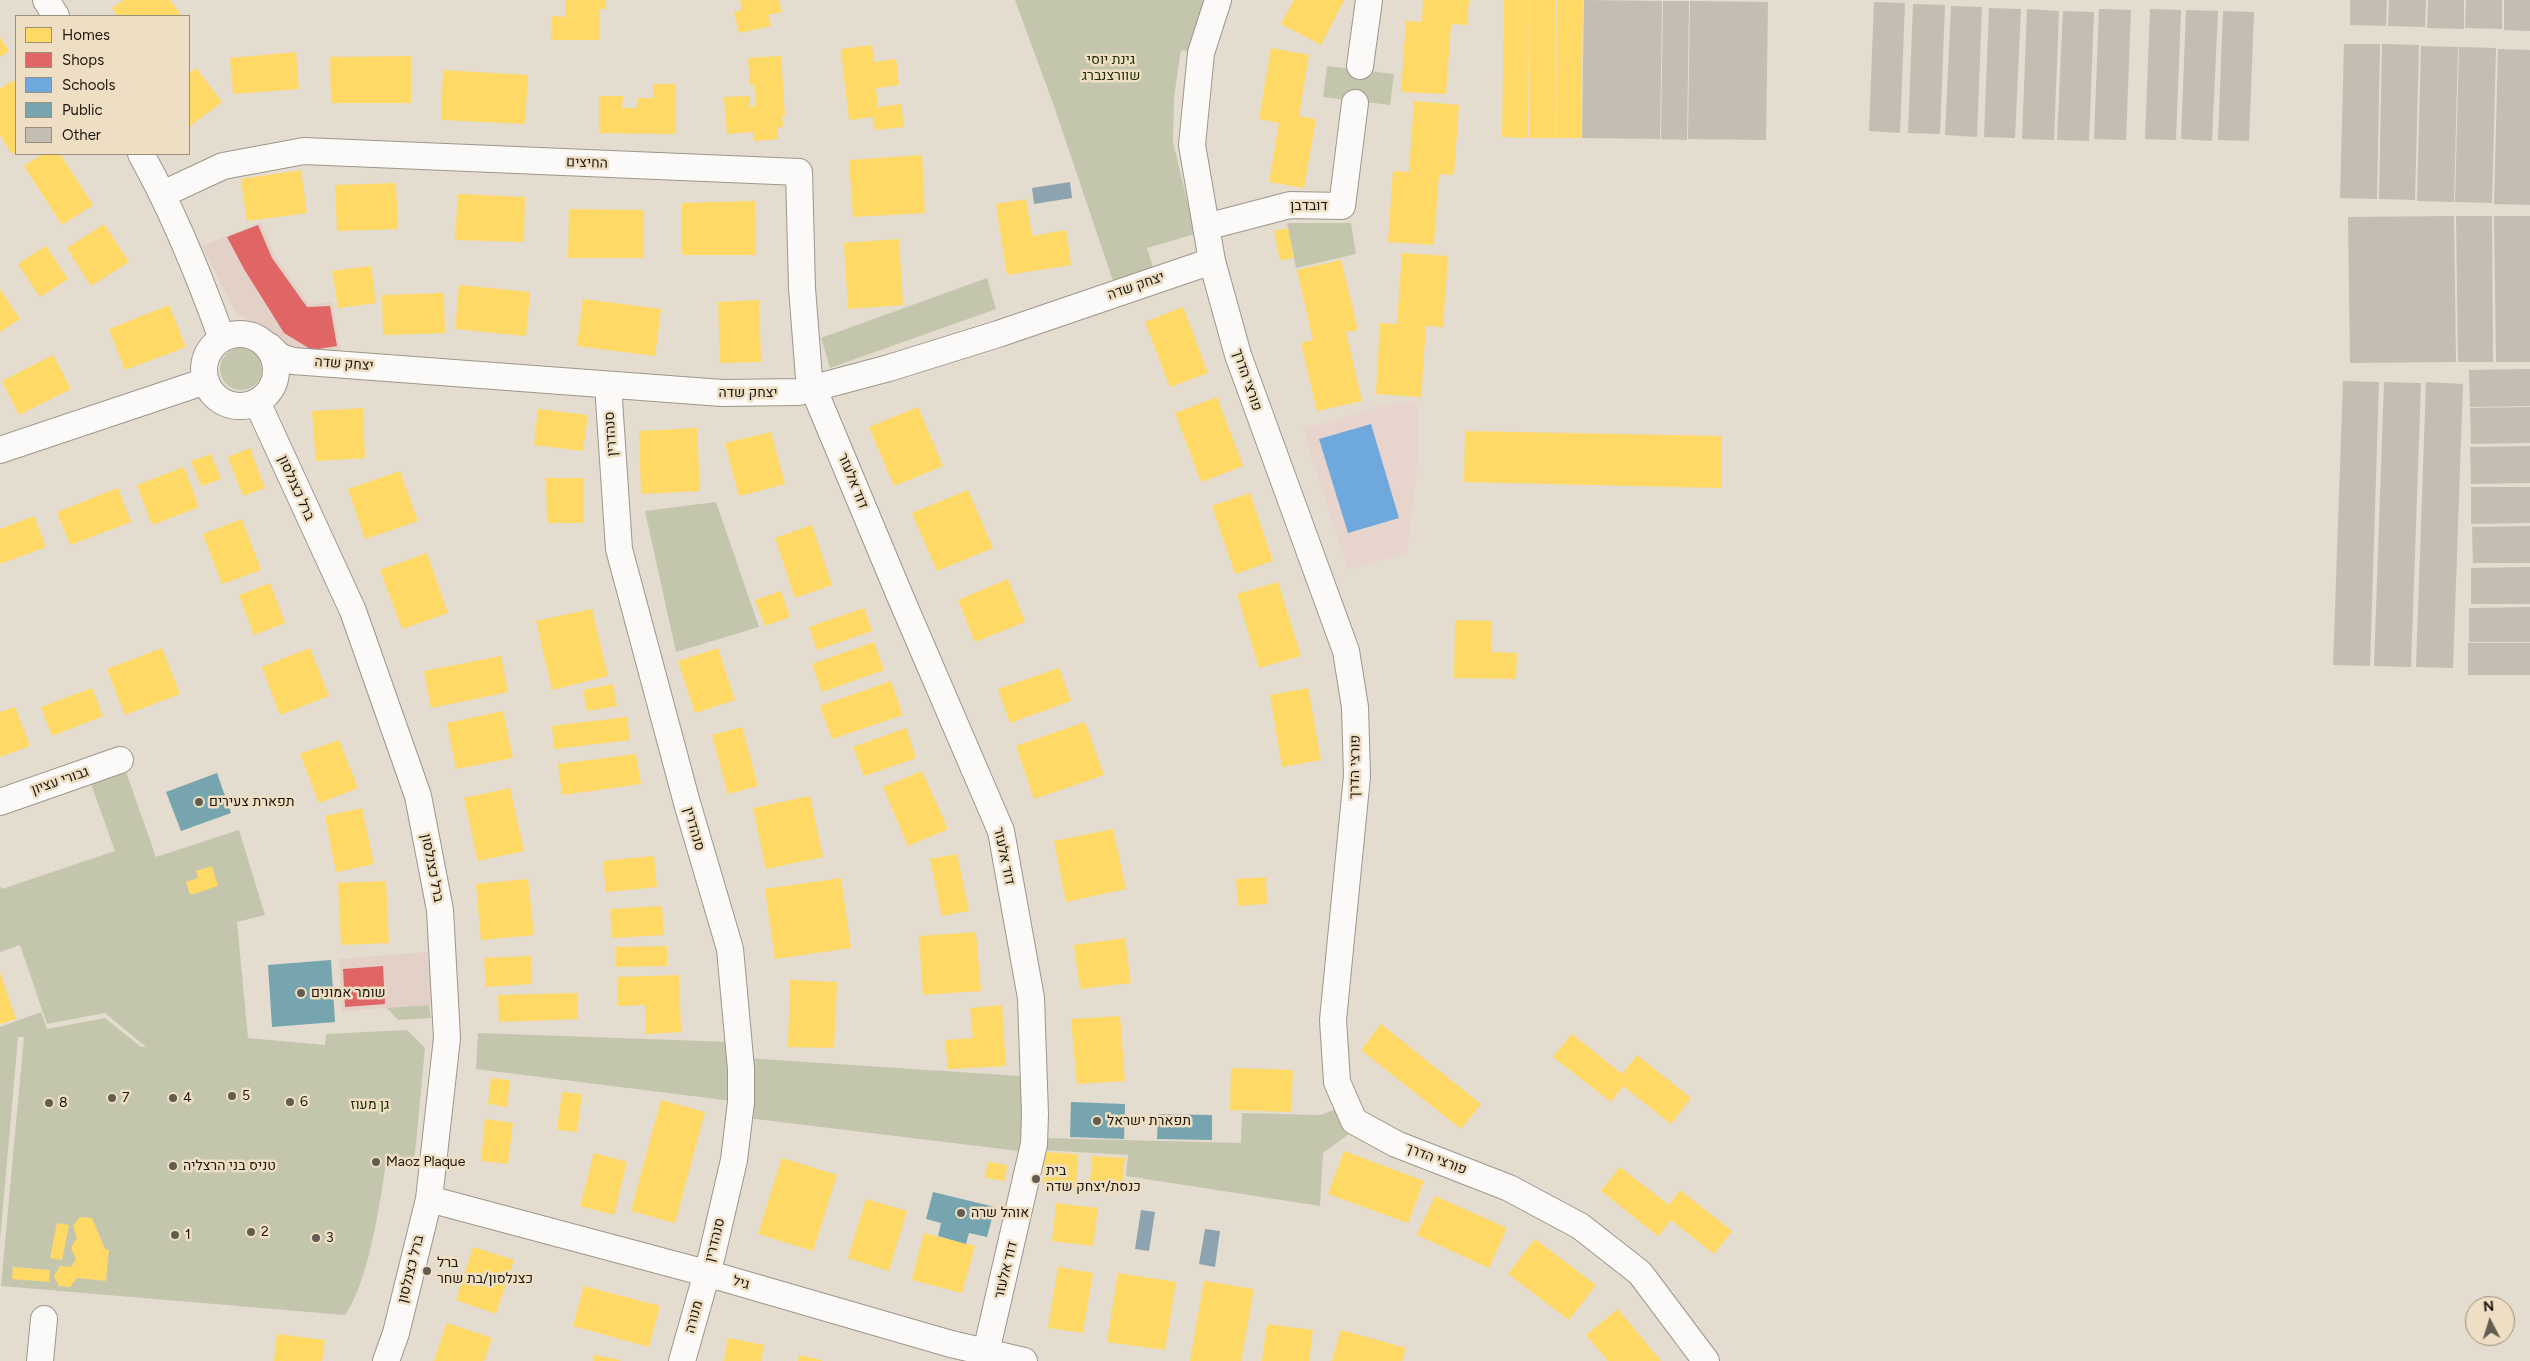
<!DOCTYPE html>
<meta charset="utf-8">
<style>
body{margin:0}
#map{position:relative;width:2530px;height:1361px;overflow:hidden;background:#e4dcce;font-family:Figtree,sans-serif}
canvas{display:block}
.legend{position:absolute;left:15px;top:15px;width:175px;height:140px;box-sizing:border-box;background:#eedfc4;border:1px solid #9a8f7b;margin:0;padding:6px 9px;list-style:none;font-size:15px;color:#1d170e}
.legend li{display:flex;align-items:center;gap:10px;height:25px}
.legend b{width:25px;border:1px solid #9a8f7b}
.north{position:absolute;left:2465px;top:1296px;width:50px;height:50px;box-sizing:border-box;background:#eedfc4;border:1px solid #9a8f7b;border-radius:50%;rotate:355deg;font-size:14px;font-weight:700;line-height:20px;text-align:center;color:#1d170e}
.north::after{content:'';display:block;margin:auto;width:18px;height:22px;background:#635c51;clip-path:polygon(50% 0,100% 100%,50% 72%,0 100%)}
</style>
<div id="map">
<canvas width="2530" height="1361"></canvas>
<ul class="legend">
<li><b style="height:14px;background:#ffd966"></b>Homes</li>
<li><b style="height:14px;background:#e06666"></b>Shops</li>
<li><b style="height:14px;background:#6fa8dc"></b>Schools</li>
<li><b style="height:14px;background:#76a5af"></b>Public</li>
<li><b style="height:14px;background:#c4bdb2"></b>Other</li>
</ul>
<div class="north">N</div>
</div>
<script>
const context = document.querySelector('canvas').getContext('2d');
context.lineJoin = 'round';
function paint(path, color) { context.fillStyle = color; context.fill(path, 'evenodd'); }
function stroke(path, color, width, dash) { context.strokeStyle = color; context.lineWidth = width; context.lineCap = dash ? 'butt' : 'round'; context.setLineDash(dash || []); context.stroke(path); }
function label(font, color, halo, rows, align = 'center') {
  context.font = font + ' Figtree,Heebo,sans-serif'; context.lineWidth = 5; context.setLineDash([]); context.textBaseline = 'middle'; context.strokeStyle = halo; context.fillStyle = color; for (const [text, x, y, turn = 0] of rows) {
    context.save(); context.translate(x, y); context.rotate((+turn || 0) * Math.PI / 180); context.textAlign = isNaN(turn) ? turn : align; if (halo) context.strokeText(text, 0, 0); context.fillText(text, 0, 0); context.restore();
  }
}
paint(new Path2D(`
 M 261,222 L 275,257 L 309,304 L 332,302 L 341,354 L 285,352 L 270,334 L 235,312 L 202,246 Z
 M 428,952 L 433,1005 L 342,1011 L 339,959 Z`), '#e3d1c8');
paint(new Path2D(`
 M 1417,401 L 1417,468 L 1407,553 L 1348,570 L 1303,429 L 1392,403 Z`), '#e7d5cd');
paint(new Path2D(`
 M 1015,0 L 1214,0 L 1198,53 L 1181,50 L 1174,97 L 1173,142 L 1195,234 L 1147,248 L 1154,271 L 1114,284 L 1055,109 Z
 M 1327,66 L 1394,74 L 1390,105 L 1323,97 Z
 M 1287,223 L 1351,223 L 1356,254 L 1296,268 Z
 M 987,278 L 996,309 L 830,368 L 821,338 Z
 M220 369a21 21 0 1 1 42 0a21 21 0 1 1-42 0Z
 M 716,502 L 759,627 L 676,652 L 645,511 Z
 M 126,772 L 156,857 L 239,830 L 265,915 L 237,922 L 248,1038 L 325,1045 L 326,1034 L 407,1030 L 425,1048 L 414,1164 L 386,1162 C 380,1203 369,1281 345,1315 L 1,1286 L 24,1037 L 18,1037 L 0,1241 L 0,1027 L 41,1012 L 47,1029 L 105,1018 L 141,1047 L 146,1047 L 105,1013 L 47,1024 L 20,945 L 0,952 L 0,885 L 2,889 L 115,851 L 91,784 Z
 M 429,1005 L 431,1018 L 398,1020 L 387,1008 Z
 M 478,1033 L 731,1042 L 734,1056 L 761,1059 L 1020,1076 L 1023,1112 L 1019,1151 L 739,1117 L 740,1102 L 476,1069 Z
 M 1346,1106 L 1360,1126 L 1323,1153 L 1320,1206 L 1126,1176 L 1128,1155 L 1043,1150 L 1044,1138 L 1241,1143 L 1242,1113 L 1320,1115 Z`), '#c3c6ad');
paint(new Path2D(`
 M 1070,182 L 1072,198 L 1034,204 L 1032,188 Z
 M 1141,1210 L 1155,1212 L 1149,1251 L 1135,1249 Z
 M 1205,1229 L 1220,1231 L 1215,1267 L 1199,1264 Z`), '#8da3b0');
paint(new Path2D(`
 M 124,0 L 170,0 L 182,16 L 118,16 L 112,8 Z
 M 565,0 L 606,0 L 606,9 L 600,9 L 600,40 L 551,40 L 552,16 L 565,17 Z
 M 740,0 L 779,0 L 782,12 L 768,15 L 771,26 L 739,33 L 734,12 L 742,10 Z
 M 1294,0 L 1344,0 L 1321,45 L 1281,24 Z
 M 1423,0 L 1469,0 L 1467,25 L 1451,24 L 1446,94 L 1401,92 L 1406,21 L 1422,22 Z
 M 1504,0 L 1529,0 L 1528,138 L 1502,137 Z
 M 1530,0 L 1556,0 L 1555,138 L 1529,138 Z
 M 1557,0 L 1583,0 L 1581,138 L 1556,138 Z
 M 0,37 L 9,51 L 0,57 Z
 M 872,45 L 874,62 L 896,59 L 899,85 L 876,88 L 878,107 L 901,104 L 904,127 L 875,130 L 873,117 L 849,120 L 841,49 Z
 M 1271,48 L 1309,55 L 1299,116 L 1316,119 L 1304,188 L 1269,182 L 1279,123 L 1259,119 Z
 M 296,52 L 299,89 L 233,94 L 230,58 Z
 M 411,56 L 411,103 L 331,103 L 330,57 Z
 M 781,56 L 785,116 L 782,116 L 783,127 L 777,127 L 778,139 L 754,141 L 753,132 L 727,134 L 724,97 L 750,96 L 750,107 L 756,106 L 754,84 L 750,85 L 748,58 Z
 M 196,68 L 222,102 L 189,127 L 189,73 Z
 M 443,70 L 528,75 L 525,124 L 441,120 Z
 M 13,80 L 16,86 L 16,152 L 12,154 L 0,135 L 0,89 Z
 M 653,84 L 676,84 L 676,134 L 599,133 L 599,96 L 623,96 L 622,108 L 637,108 L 637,98 L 653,98 Z
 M 1414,101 L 1459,105 L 1454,175 L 1439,174 L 1434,245 L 1388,242 L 1393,171 L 1409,172 Z
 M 43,154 L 60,154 L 93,205 L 62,225 L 24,166 Z
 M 922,155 L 925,213 L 853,217 L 849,160 Z
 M 301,170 L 307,213 L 247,221 L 241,179 Z
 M 396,183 L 398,229 L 337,231 L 335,185 Z
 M 458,194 L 525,197 L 524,242 L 455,240 Z
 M 1026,199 L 1032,236 L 1066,230 L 1071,265 L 1007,275 L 996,204 Z
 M 755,201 L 756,255 L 682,255 L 682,203 Z
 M 569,209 L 644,210 L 644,258 L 568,258 Z
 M 104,224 L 129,262 L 91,286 L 67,248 Z
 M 1288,228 L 1294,258 L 1280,260 L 1274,231 Z
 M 899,239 L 903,305 L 848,309 L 844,243 Z
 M 46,246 L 68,279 L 40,297 L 18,264 Z
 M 1402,253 L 1448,256 L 1443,327 L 1426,326 L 1421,397 L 1376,394 L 1380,323 L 1397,324 Z
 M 1341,260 L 1358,330 L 1346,332 L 1362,401 L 1317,411 L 1301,343 L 1313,340 L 1297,270 Z
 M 371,266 L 376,303 L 338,308 L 332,271 Z
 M 459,285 L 530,292 L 526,336 L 455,329 Z
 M 0,289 L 20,319 L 0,332 Z
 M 444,293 L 445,333 L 383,335 L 382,295 Z
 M 583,299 L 661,309 L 655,356 L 577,346 Z
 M 759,300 L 761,362 L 720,363 L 718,302 Z
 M 169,305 L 186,347 L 125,370 L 109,329 Z
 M 1183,307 L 1208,373 L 1170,387 L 1145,322 Z
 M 53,355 L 71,389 L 19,415 L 2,381 Z
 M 1217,397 L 1243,466 L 1201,482 L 1175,413 Z
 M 918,407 L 943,466 L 894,486 L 869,427 Z
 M 363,408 L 365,458 L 316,461 L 312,411 Z
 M 538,409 L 588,415 L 583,451 L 534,445 Z
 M 697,428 L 700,491 L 641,494 L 639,431 Z
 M 1465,431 L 1722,436 L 1721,488 L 1464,482 Z
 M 771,432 L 785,484 L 739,496 L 725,443 Z
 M 250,448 L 265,488 L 243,496 L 228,457 Z
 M 211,454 L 221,479 L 201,486 L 191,461 Z
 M 184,467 L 199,507 L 152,525 L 137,485 Z
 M 400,471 L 418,521 L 365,539 L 348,489 Z
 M 546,478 L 584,478 L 584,523 L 547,523 Z
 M 118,488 L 131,522 L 70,545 L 57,512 Z
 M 968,490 L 993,548 L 937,571 L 912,513 Z
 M 1250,493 L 1273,561 L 1235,574 L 1212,506 Z
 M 34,516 L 46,547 L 0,564 L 0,529 Z
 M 242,519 L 261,570 L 222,584 L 203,534 Z
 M 812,525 L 832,585 L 795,598 L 775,538 Z
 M 427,553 L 448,613 L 402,629 L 380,570 Z
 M 1008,579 L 1025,622 L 975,642 L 958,600 Z
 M 1278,582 L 1301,656 L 1259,668 L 1237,594 Z
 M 270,583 L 285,623 L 254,635 L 239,595 Z
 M 781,591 L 790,617 L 765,626 L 755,600 Z
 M 864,608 L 872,631 L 817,650 L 809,627 Z
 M 592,609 L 608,676 L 552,690 L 536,621 Z
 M 1455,620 L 1492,621 L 1491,652 L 1517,653 L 1516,679 L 1454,678 Z
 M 874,642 L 884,670 L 822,692 L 812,664 Z
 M 162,648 L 180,694 L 125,715 L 107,669 Z
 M 310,648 L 329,696 L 280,715 L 262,667 Z
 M 718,648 L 735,700 L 695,713 L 678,661 Z
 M 501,656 L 508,692 L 431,708 L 424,671 Z
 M 1059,668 L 1071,701 L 1010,723 L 998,689 Z
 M 891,681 L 903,715 L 832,739 L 820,706 Z
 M 613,684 L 617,706 L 587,711 L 583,690 Z
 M 92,688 L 103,716 L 52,736 L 41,707 Z
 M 1308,688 L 1321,760 L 1282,767 L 1270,695 Z
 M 15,707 L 30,746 L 0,757 L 0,712 Z
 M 503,711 L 513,758 L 456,769 L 447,723 Z
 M 627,717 L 630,740 L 554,749 L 552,726 Z
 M 1085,722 L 1104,775 L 1034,799 L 1016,746 Z
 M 742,727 L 758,786 L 728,794 L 712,735 Z
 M 906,728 L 916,758 L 864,776 L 853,747 Z
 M 339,740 L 358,788 L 319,803 L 300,754 Z
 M 636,754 L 641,784 L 562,795 L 558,764 Z
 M 922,771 L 948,829 L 908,846 L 883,787 Z
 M 510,788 L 524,851 L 478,861 L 464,798 Z
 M 810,796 L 823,857 L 766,869 L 753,808 Z
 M 362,808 L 374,864 L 336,872 L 325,816 Z
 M 1113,829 L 1126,889 L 1066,902 L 1054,841 Z
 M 957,854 L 969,911 L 942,916 L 930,859 Z
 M 654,856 L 657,887 L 606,892 L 603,861 Z
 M 212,866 L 218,886 L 190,895 L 186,882 L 198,878 L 196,871 Z
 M 1266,877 L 1267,904 L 1238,906 L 1236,879 Z
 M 841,878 L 851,948 L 775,959 L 765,889 Z
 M 528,879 L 534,935 L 481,940 L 476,884 Z
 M 386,881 L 389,943 L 341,945 L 338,883 Z
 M 662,906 L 664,935 L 612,938 L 610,909 Z
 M 976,932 L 981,991 L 923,995 L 919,936 Z
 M 1125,938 L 1131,983 L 1080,989 L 1074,945 Z
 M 667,946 L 667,966 L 616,967 L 615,947 Z
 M 531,956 L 532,984 L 486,987 L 484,958 Z
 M 0,972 L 16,1019 L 0,1024 Z
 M 679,975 L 681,1032 L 646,1034 L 645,1005 L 618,1006 L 617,977 Z
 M 790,980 L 837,982 L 834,1048 L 788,1047 Z
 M 577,993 L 578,1019 L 499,1022 L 498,995 Z
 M 1002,1005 L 1006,1066 L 948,1069 L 945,1040 L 973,1038 L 970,1008 Z
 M 1120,1016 L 1125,1081 L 1077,1084 L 1071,1019 Z
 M 1381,1024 L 1481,1104 L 1461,1129 L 1361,1050 Z
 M 1572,1034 L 1622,1074 L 1637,1055 L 1691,1098 L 1671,1124 L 1623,1086 L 1611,1102 L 1553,1057 Z
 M 1231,1068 L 1293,1070 L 1291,1112 L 1230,1110 Z
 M 491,1078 L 510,1080 L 507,1107 L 488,1104 Z
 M 562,1092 L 582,1094 L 577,1132 L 557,1130 Z
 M 661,1100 L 705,1112 L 675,1223 L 631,1211 Z
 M 485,1119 L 513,1123 L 508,1164 L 481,1161 Z
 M 1344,1151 L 1424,1181 L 1408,1223 L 1328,1194 Z
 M 1045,1152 L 1078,1154 L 1076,1187 L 1043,1185 Z
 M 594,1153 L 627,1162 L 614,1215 L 580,1206 Z
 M 1092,1156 L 1125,1158 L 1122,1185 L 1090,1182 Z
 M 782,1158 L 837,1175 L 813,1251 L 758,1234 Z
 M 988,1162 L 1007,1165 L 1005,1181 L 985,1178 Z
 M 1620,1167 L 1669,1205 L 1680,1190 L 1732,1231 L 1714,1254 L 1671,1220 L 1658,1236 L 1601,1191 Z
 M 1435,1196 L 1507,1228 L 1489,1268 L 1417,1235 Z
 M 866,1199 L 907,1211 L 889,1271 L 848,1258 Z
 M 1056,1203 L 1098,1208 L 1093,1246 L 1052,1241 Z
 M 80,1217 L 92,1218 L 105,1249 L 109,1250 L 106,1281 L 77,1278 L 70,1287 L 59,1286 L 54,1276 L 60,1266 L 71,1267 L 76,1259 L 71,1248 L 77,1238 L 73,1226 Z
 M 57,1223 L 69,1225 L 62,1260 L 50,1258 Z
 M 924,1233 L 975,1246 L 962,1293 L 912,1280 Z
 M 1535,1239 L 1596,1285 L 1569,1320 L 1508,1274 Z
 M 473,1247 L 514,1260 L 496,1314 L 456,1300 Z
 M 13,1267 L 50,1270 L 49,1282 L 12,1279 Z
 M 1058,1267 L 1093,1273 L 1083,1333 L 1048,1328 Z
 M 1118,1273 L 1176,1282 L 1165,1350 L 1107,1342 Z
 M 1204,1281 L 1254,1289 L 1241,1361 L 1190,1361 Z
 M 584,1286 L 660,1306 L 649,1347 L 573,1326 Z
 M 1618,1309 L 1661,1361 L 1608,1361 L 1586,1335 Z
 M 447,1323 L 492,1338 L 484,1361 L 434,1361 Z
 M 1267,1324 L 1313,1330 L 1309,1361 L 1262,1361 Z
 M 1341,1330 L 1406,1348 L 1402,1361 L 1332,1361 Z
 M 277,1334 L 325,1340 L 322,1361 L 274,1361 Z
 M 728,1338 L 764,1345 L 761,1361 L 724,1361 Z
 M 594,1355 L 620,1360 L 620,1361 L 593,1361 Z
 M 799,1355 L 821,1360 L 821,1361 L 798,1361 Z`), '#ffd966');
paint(new Path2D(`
 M 258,225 L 272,258 L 307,307 L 330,306 L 337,346 L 312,350 L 284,333 L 244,269 L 227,237 Z
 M 383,966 L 385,1004 L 345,1007 L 343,969 Z`), '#e06666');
paint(new Path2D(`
 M 1371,424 L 1399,518 L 1348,533 L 1319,439 Z`), '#6fa8dc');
paint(new Path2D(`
 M 217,773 L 231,813 L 181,831 L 166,792 Z
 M 331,960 L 335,1022 L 272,1027 L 268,965 Z
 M 1071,1102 L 1125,1104 L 1124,1139 L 1070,1137 Z
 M 1158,1114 L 1212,1115 L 1212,1140 L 1157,1139 Z
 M 933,1192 L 995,1207 L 987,1237 L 969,1233 L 966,1244 L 938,1236 L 941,1223 L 926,1219 Z`), '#76a5af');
paint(new Path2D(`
 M 1584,0 L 1662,1 L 1660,139 L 1582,138 Z
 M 2350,0 L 2387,0 L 2386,26 L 2350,25 Z
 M 2389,0 L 2426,0 L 2425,27 L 2388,26 Z
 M 2428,0 L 2464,0 L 2464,29 L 2427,28 Z
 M 2466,0 L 2502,0 L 2502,29 L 2465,28 Z
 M 2504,0 L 2530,0 L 2530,31 L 2504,30 Z
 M 1663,1 L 1689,1 L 1687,140 L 1661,139 Z
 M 1690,1 L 1768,2 L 1766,140 L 1688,139 Z
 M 1874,2 L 1905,3 L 1900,133 L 1869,131 Z
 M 1913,4 L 1945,5 L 1940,134 L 1908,133 Z
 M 1951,6 L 1982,7 L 1977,137 L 1945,135 Z
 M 1989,8 L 2021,9 L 2015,138 L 1984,137 Z
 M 2027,9 L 2059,11 L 2054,140 L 2022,139 Z
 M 2099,9 L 2131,10 L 2126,140 L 2094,139 Z
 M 2150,9 L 2181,10 L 2176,140 L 2145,139 Z
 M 2186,10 L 2218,11 L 2212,141 L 2181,139 Z
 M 2063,11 L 2094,12 L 2089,141 L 2057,140 Z
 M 2223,11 L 2254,12 L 2249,141 L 2218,140 Z
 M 2344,44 L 2380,44 L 2377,199 L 2340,198 Z
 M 2382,44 L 2419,45 L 2415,200 L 2379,199 Z
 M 2421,46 L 2458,47 L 2454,202 L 2417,201 Z
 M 2459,47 L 2496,48 L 2492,203 L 2455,202 Z
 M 2498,49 L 2530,50 L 2530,205 L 2494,204 Z
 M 2454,216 L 2456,362 L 2350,363 L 2348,217 Z
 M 2456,216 L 2492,216 L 2493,362 L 2458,362 Z
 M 2494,216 L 2530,216 L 2530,362 L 2496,362 Z
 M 2530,369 L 2530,406 L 2470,407 L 2469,370 Z
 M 2343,381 L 2379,382 L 2370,666 L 2333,665 Z
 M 2384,382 L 2421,383 L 2411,667 L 2374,666 Z
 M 2426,382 L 2463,384 L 2453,668 L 2416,667 Z
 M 2530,407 L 2530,443 L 2471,444 L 2470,408 Z
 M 2530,446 L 2530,483 L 2471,484 L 2470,447 Z
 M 2471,487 L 2530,487 L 2530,523 L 2471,524 Z
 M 2530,526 L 2530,563 L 2473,563 L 2472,527 Z
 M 2530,567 L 2530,604 L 2471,604 L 2471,568 Z
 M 2530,607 L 2530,642 L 2469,642 L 2469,608 Z
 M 2468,643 L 2530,643 L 2530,675 L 2468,675 Z`), '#c4bdb2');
const minor = new Path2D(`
 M 46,0 L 56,16
 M 1218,0 L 1201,53 L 1192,145 L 1212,261 L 1238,355 L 1346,651 L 1355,707 L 1357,776 L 1333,1020 L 1337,1082 L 1354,1121 L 1396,1144 L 1509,1188 L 1580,1226 L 1640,1273 L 1706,1361
 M 1360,66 L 1369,0
 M 141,154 C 174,213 199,275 222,339
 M 163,194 L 223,166 L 304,151 L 799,172 L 802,288 L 809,378 L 900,596 L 1001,831 L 1031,998 L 1035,1114 L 1034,1144 L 986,1352
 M 1206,227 L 1290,205 L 1342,206 L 1355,103
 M204 370a36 36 0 1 1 72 0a36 36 0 1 1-72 0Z
 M 269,346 L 280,357 L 293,361 L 722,393 L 799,392 L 889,368 L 998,334 L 1212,261
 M 608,385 L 619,549 L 687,803 L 730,949 L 741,1069 L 741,1102 L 734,1160 L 712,1255 L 682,1361
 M 257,402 L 353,611 L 418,796 L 440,910 L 447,1038 L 429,1199 L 396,1333 L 386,1361
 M 0,450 L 206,381
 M 0,802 L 120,760
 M 429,1199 L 706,1273 L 951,1344 L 1024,1361
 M 40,1361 L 44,1319`);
stroke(minor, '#9c968b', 28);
stroke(minor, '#fbfaf8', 26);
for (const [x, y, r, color] of [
 [199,802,5,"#635c51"],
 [301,993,5,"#635c51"],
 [232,1096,5,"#635c51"],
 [112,1098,5,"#635c51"],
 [173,1098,5,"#635c51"],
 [290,1102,5,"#635c51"],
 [49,1103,5,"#635c51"],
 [1097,1121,5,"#635c51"],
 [376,1162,5,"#635c51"],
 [173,1166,5,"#635c51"],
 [1036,1179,5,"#635c51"],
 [961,1213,5,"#635c51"],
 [251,1232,5,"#635c51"],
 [175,1235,5,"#635c51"],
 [316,1238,5,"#635c51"],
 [427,1271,5,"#635c51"]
]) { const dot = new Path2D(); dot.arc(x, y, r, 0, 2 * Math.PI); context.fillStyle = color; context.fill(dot); stroke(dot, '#eedfc4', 2); }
label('14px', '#232e01', '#eedfc4', [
 ["גינת יוסי",1111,60],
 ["שוורצנברג",1111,76],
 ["גן מעוז",370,1105]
]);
label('14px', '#1d170e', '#eedfc4', [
 ["החיצים",587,163,2],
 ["דובדבן",1309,206],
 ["יצחק שדה",1136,286,-19],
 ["יצחק שדה",344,364,4],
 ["פורצי הדרך",1247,380,71],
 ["יצחק שדה",748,393],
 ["סנהדרין",611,434,-94],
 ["דוד אלעזר",853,481,68],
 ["ברל כצנלסון",296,488,66],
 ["פורצי הדרך",1355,767,-89],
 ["גבורי עציון",60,781,-19],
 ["סנהדרין",694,829,74],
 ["דוד אלעזר",1004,856,78],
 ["ברל כצנלסון",432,868,79],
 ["פורצי הדרך",1436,1159,21],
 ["סנהדרין",715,1240,-76],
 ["ברל כצנלסון",411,1269,-76],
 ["דוד אלעזר",1006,1270,-76],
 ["גיל",741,1283,16],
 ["מנורה",694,1317,-75]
]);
label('14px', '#1d170e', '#eedfc4', [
 ["תפארת צעירים",209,802],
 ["שומר אמונים",311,993],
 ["5",242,1096],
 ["7",122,1098],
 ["4",183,1098],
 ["6",300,1102],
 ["8",59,1103],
 ["תפארת ישראל",1107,1121],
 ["Maoz Plaque",386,1162],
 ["טניס בני הרצליה",183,1166],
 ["בית",1046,1171],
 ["כנסת/יצחק שדה",1046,1187],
 ["אוהל שרה",971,1213],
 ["2",261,1232],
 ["1",185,1235],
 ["3",326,1238],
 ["ברל",437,1263],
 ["כצנלסון/בת שחר",437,1279]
], 'left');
</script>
